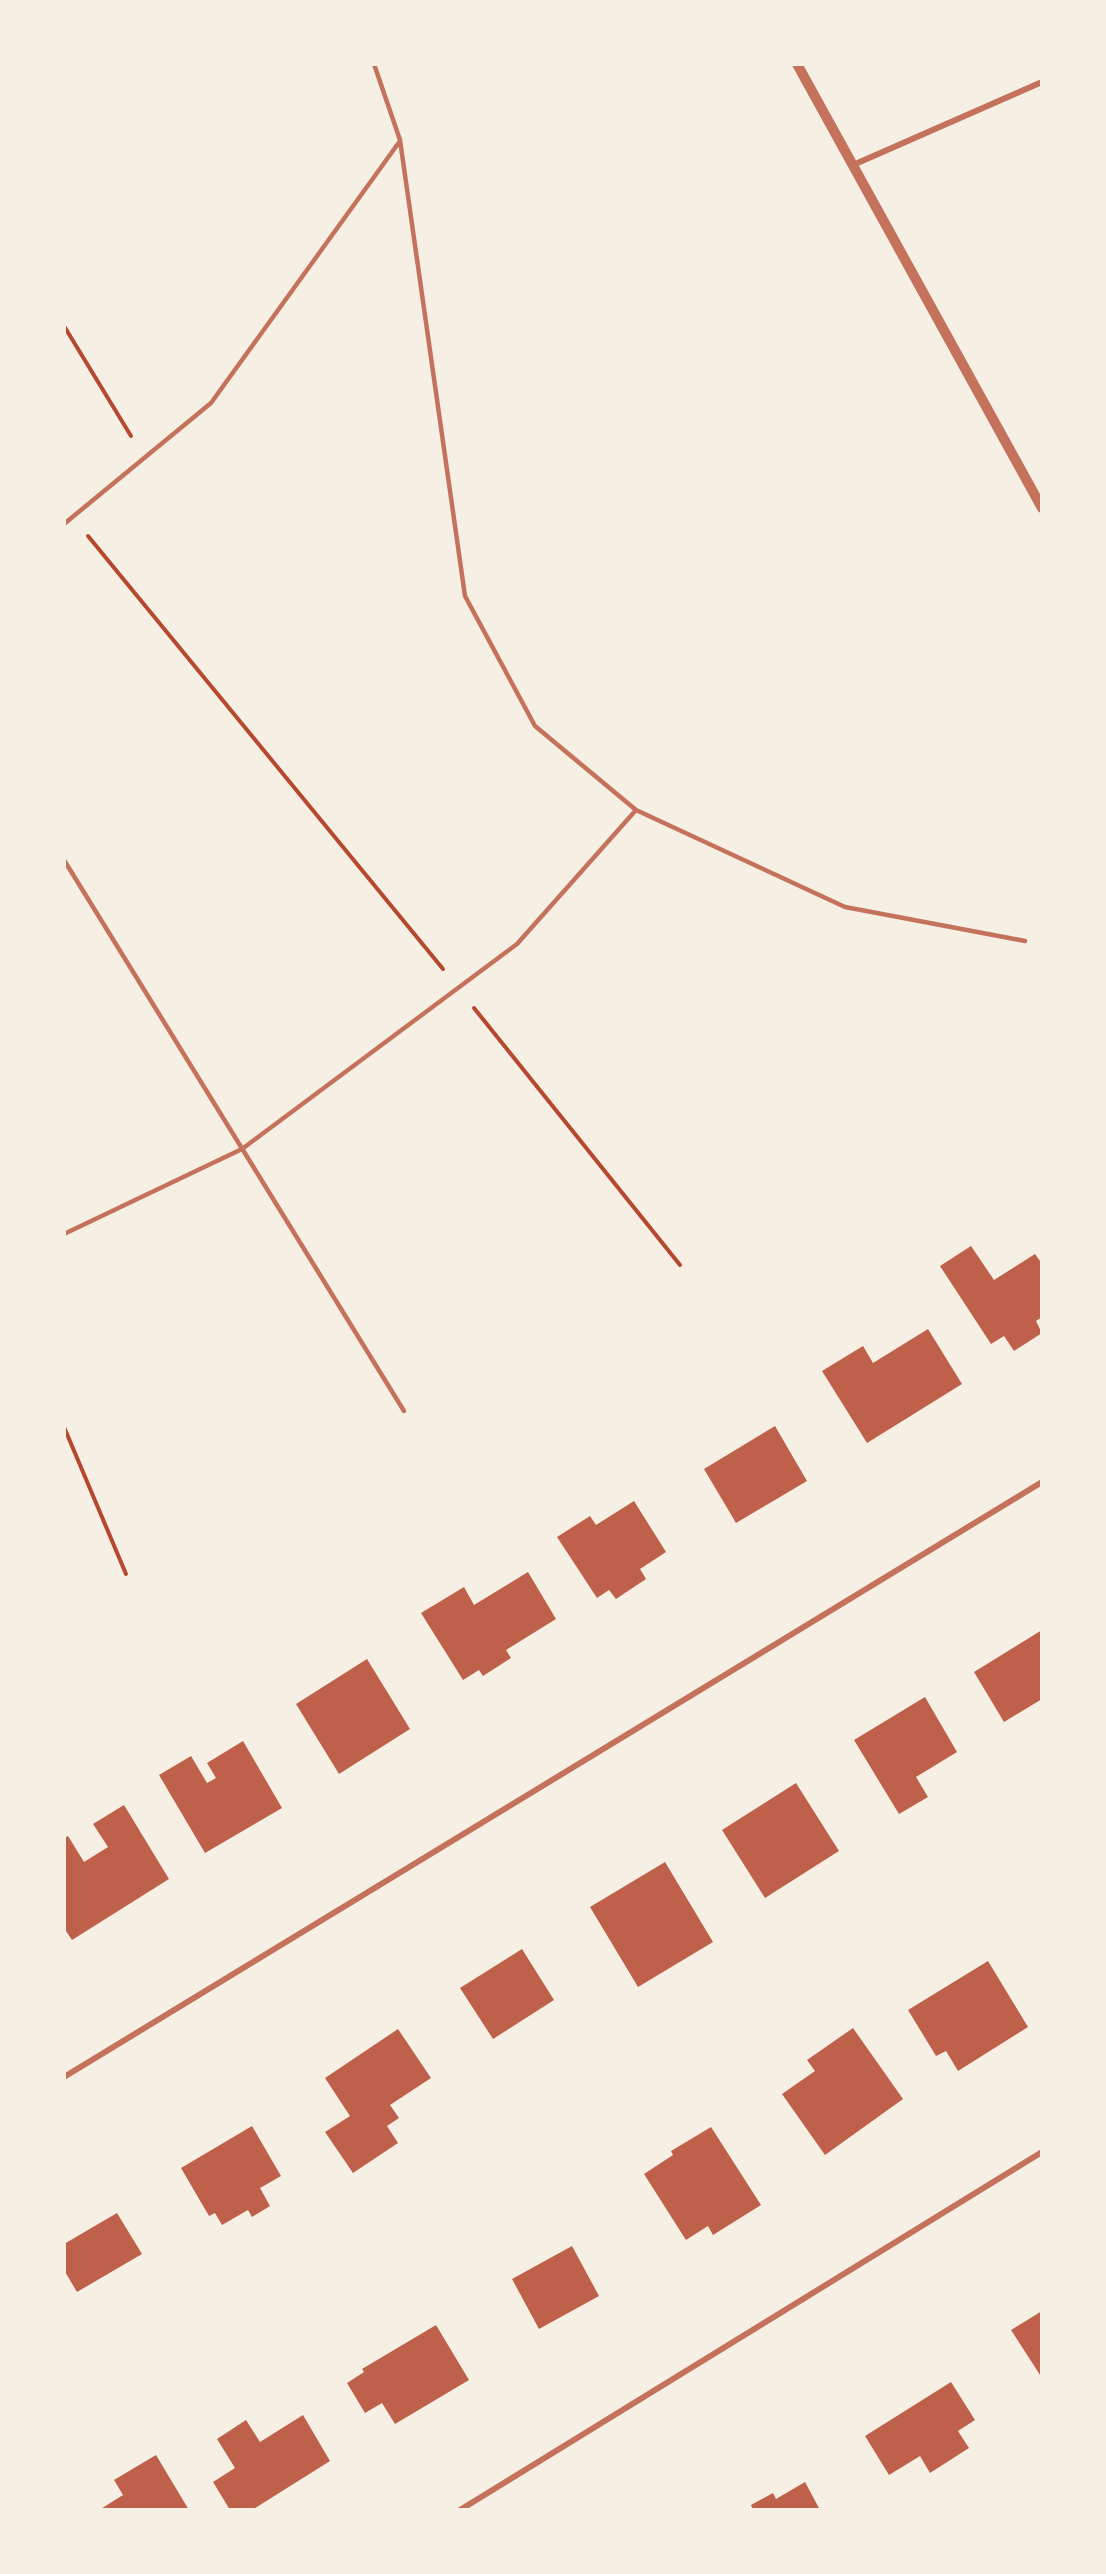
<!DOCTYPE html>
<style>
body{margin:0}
#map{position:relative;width:1106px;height:2574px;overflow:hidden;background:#f6efe4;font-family:Figtree,sans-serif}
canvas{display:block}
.frame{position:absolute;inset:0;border:66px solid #f6efe4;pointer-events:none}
</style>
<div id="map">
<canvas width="1106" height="2574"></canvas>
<div class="frame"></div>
</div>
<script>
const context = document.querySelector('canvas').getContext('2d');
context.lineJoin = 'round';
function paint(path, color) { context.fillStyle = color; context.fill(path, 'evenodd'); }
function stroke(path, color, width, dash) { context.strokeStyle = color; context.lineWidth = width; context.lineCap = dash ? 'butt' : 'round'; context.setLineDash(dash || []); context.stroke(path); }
paint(new Path2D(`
 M 971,1246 L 994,1280 L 1035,1254 L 1042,1264 L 1042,1317 L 1036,1321 L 1042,1333 L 1014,1351 L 1004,1336 L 991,1344 L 940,1266 Z
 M 928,1329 L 962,1384 L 867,1443 L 822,1371 L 863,1346 L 873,1363 Z
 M 775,1426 L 807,1481 L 736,1523 L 704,1469 Z
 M 634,1501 L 666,1552 L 640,1569 L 646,1579 L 616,1599 L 609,1590 L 597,1598 L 557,1537 L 590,1516 L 596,1525 Z
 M 528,1572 L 556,1619 L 506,1650 L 511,1658 L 483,1676 L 479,1670 L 463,1680 L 421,1613 L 464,1587 L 474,1605 Z
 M 1042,1630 L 1042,1699 L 1004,1722 L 974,1672 Z
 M 367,1659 L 410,1729 L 339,1774 L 296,1704 Z
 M 925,1697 L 957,1752 L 916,1777 L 928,1797 L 899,1814 L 854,1740 Z
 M 243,1741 L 282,1808 L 205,1853 L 159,1775 L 191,1756 L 207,1783 L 216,1778 L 207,1763 Z
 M 796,1783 L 839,1851 L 765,1898 L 722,1830 Z
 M 124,1805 L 169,1879 L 72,1940 L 64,1928 L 64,1838 L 68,1836 L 84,1862 L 108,1847 L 93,1824 Z
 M 665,1862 L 713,1942 L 638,1987 L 590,1907 Z
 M 522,1949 L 554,2000 L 493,2039 L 460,1988 Z
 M 988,1961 L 1028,2027 L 958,2071 L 946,2051 L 936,2056 L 908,2010 Z
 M 853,2028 L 903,2099 L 825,2155 L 782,2094 L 815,2071 L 807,2060 Z
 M 398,2029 L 431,2078 L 390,2105 L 399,2118 L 387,2126 L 398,2143 L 353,2173 L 325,2132 L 350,2116 L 325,2078 Z
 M 252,2126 L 281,2176 L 260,2188 L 270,2206 L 252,2217 L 248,2210 L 222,2225 L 215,2213 L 209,2216 L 181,2168 Z
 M 711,2127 L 761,2205 L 713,2235 L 708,2226 L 686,2240 L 644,2174 L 673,2155 L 671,2151 Z
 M 117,2213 L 142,2254 L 77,2292 L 64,2270 L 64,2244 Z
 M 572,2246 L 599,2296 L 539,2329 L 512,2279 Z
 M 1042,2311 L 1042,2378 L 1011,2330 Z
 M 436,2325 L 469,2380 L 395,2424 L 382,2403 L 365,2413 L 347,2383 L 364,2372 L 362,2369 Z
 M 951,2382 L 975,2420 L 958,2431 L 969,2448 L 930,2473 L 920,2456 L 889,2475 L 865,2436 Z
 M 303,2415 L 330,2461 L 252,2510 L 230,2510 L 213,2482 L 235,2468 L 217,2439 L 246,2420 L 260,2442 Z
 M 156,2455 L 189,2510 L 99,2510 L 123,2495 L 114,2480 Z
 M 805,2482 L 820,2510 L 753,2510 L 751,2505 L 773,2493 L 776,2499 Z`), '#bf614a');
stroke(new Path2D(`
 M 64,326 L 131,436
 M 88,536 L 443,969
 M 474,1008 L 680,1265
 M 64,1427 L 126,1574`), '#b5482f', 4);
stroke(new Path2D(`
 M 374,64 L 400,140 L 465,596 L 535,726 L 636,810 L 845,907 L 1025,941
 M 64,524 L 211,403 L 400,141
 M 64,860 L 404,1411
 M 64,1234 L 242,1149 L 517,944 L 636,810`), '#c5725c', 4.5);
stroke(new Path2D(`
 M 853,165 L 1042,82
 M 64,2077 L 1042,1482
 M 460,2510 L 1042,2152`), '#c5725c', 6);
stroke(new Path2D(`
 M 797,64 L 1042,508`), '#c5725c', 10);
</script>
